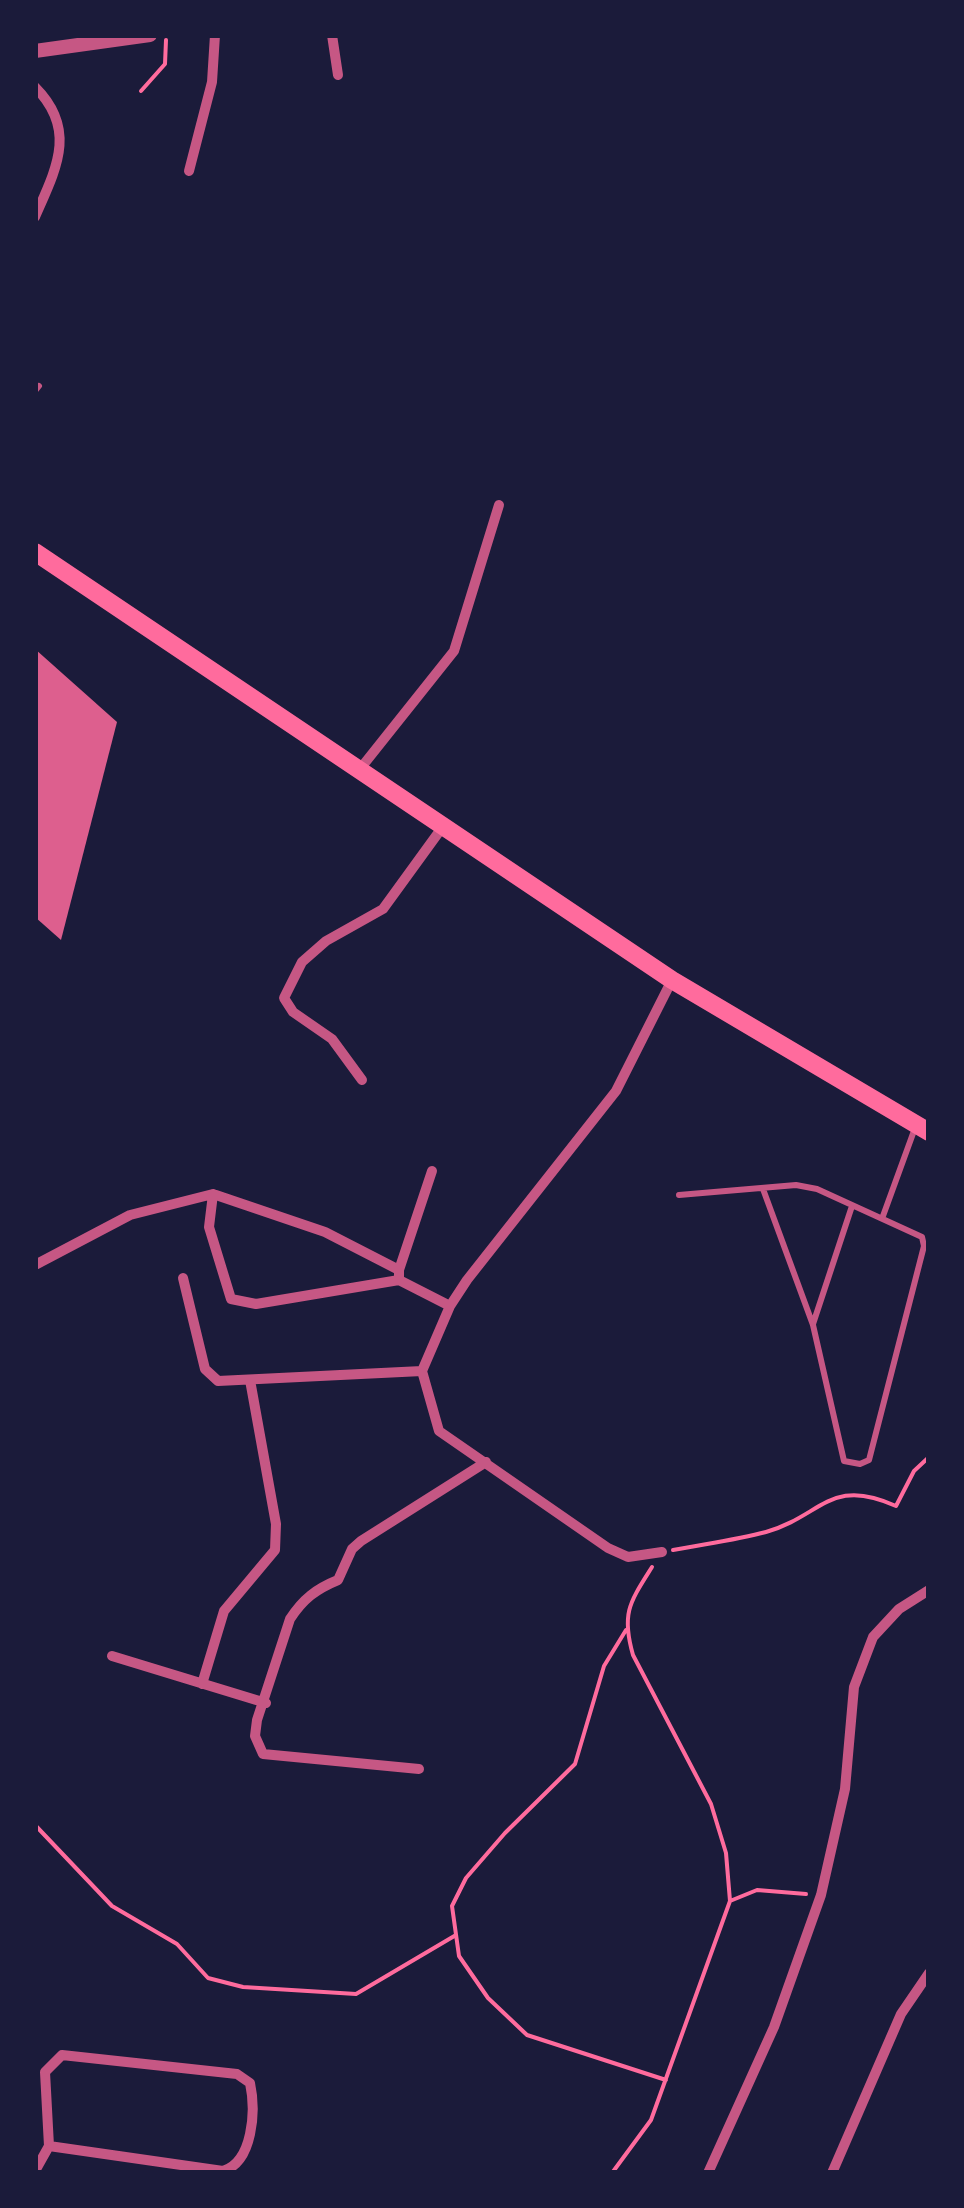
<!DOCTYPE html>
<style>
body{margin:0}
#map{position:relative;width:964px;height:2208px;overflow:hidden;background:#1b1b3a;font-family:"Times New Roman",serif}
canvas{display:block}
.frame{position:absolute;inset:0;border:38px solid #1b1b3a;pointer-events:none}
</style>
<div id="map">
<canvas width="964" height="2208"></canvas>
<div class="frame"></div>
</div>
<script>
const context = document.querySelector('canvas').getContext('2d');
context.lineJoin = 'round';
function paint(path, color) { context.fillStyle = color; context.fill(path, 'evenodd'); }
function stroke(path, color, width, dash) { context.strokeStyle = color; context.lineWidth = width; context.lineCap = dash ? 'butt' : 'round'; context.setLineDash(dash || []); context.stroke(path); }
paint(new Path2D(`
 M 35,649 L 117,722 L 61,940 L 35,917 Z`), '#dd5f8e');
stroke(new Path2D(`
 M 141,91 L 165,64 L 166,40
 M 673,1550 C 704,1544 736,1540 766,1532 C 822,1516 830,1476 896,1506 L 914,1471 L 929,1457
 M 626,1630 L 604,1666 L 575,1764 L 505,1833 L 466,1878 L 452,1906 L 459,1956 L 488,1998 L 527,2035 L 666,2080
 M 35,1825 L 112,1906 L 177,1944 L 208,1978 L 243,1987 L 356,1994 L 456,1935
 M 730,1901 L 757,1890 L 806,1894
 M 612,2173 L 651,2120 L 730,1901 L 726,1853 L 711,1804 L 633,1655 C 621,1613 630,1602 652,1567`), '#ff6b9d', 4);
stroke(new Path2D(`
 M 35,391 L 39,386
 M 679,1195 L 796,1185 L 817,1189 L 922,1237 L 924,1246 L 869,1460 L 860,1464 L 844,1461 L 813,1325 L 763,1189
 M 883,1216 L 915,1128
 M 813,1324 L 852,1206`), '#c65784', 6);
stroke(new Path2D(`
 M 332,35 L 338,75
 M 35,87 C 78,130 56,169 35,217
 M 189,171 L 212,82 L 215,35
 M 360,769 L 454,651 L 499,505
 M 362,1080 L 332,1039 L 293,1012 L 284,998 L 302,962 L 326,941 L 383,909 L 444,825
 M 213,1194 L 209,1227 L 231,1299 L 256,1304 L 399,1280 L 450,1306
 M 35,1265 L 130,1215 L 213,1194 L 325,1232 L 399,1270 L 399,1280
 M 399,1270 L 432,1171
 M 183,1278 L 205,1369 L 218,1381 L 422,1371
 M 662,1552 L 628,1557 L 608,1548 L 439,1431 L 422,1371 L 450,1306 L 467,1280 L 616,1091 L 672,980
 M 112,1656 L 266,1703
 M 202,1684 L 224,1611 L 275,1550 L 276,1524 L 250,1380
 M 419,1769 L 263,1754 L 255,1736 L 257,1720 L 290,1619 C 303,1599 316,1589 338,1580 L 352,1549 L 361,1541 L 486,1462
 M 35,2171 L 49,2146 L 45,2072 L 62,2055 L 237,2074 L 250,2083 C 256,2111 253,2162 223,2171 L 49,2146
 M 708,2173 L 774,2027 L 821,1895 L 845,1789 L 854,1687 L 873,1637 L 899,1609 L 929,1590
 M 832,2173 L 901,2014 L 929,1973`), '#c65784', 10);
stroke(new Path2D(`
 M 35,51 L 150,35`), '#c65784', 14);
stroke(new Path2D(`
 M 35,552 L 672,980 L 929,1132`), '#ff6b9d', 18);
</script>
